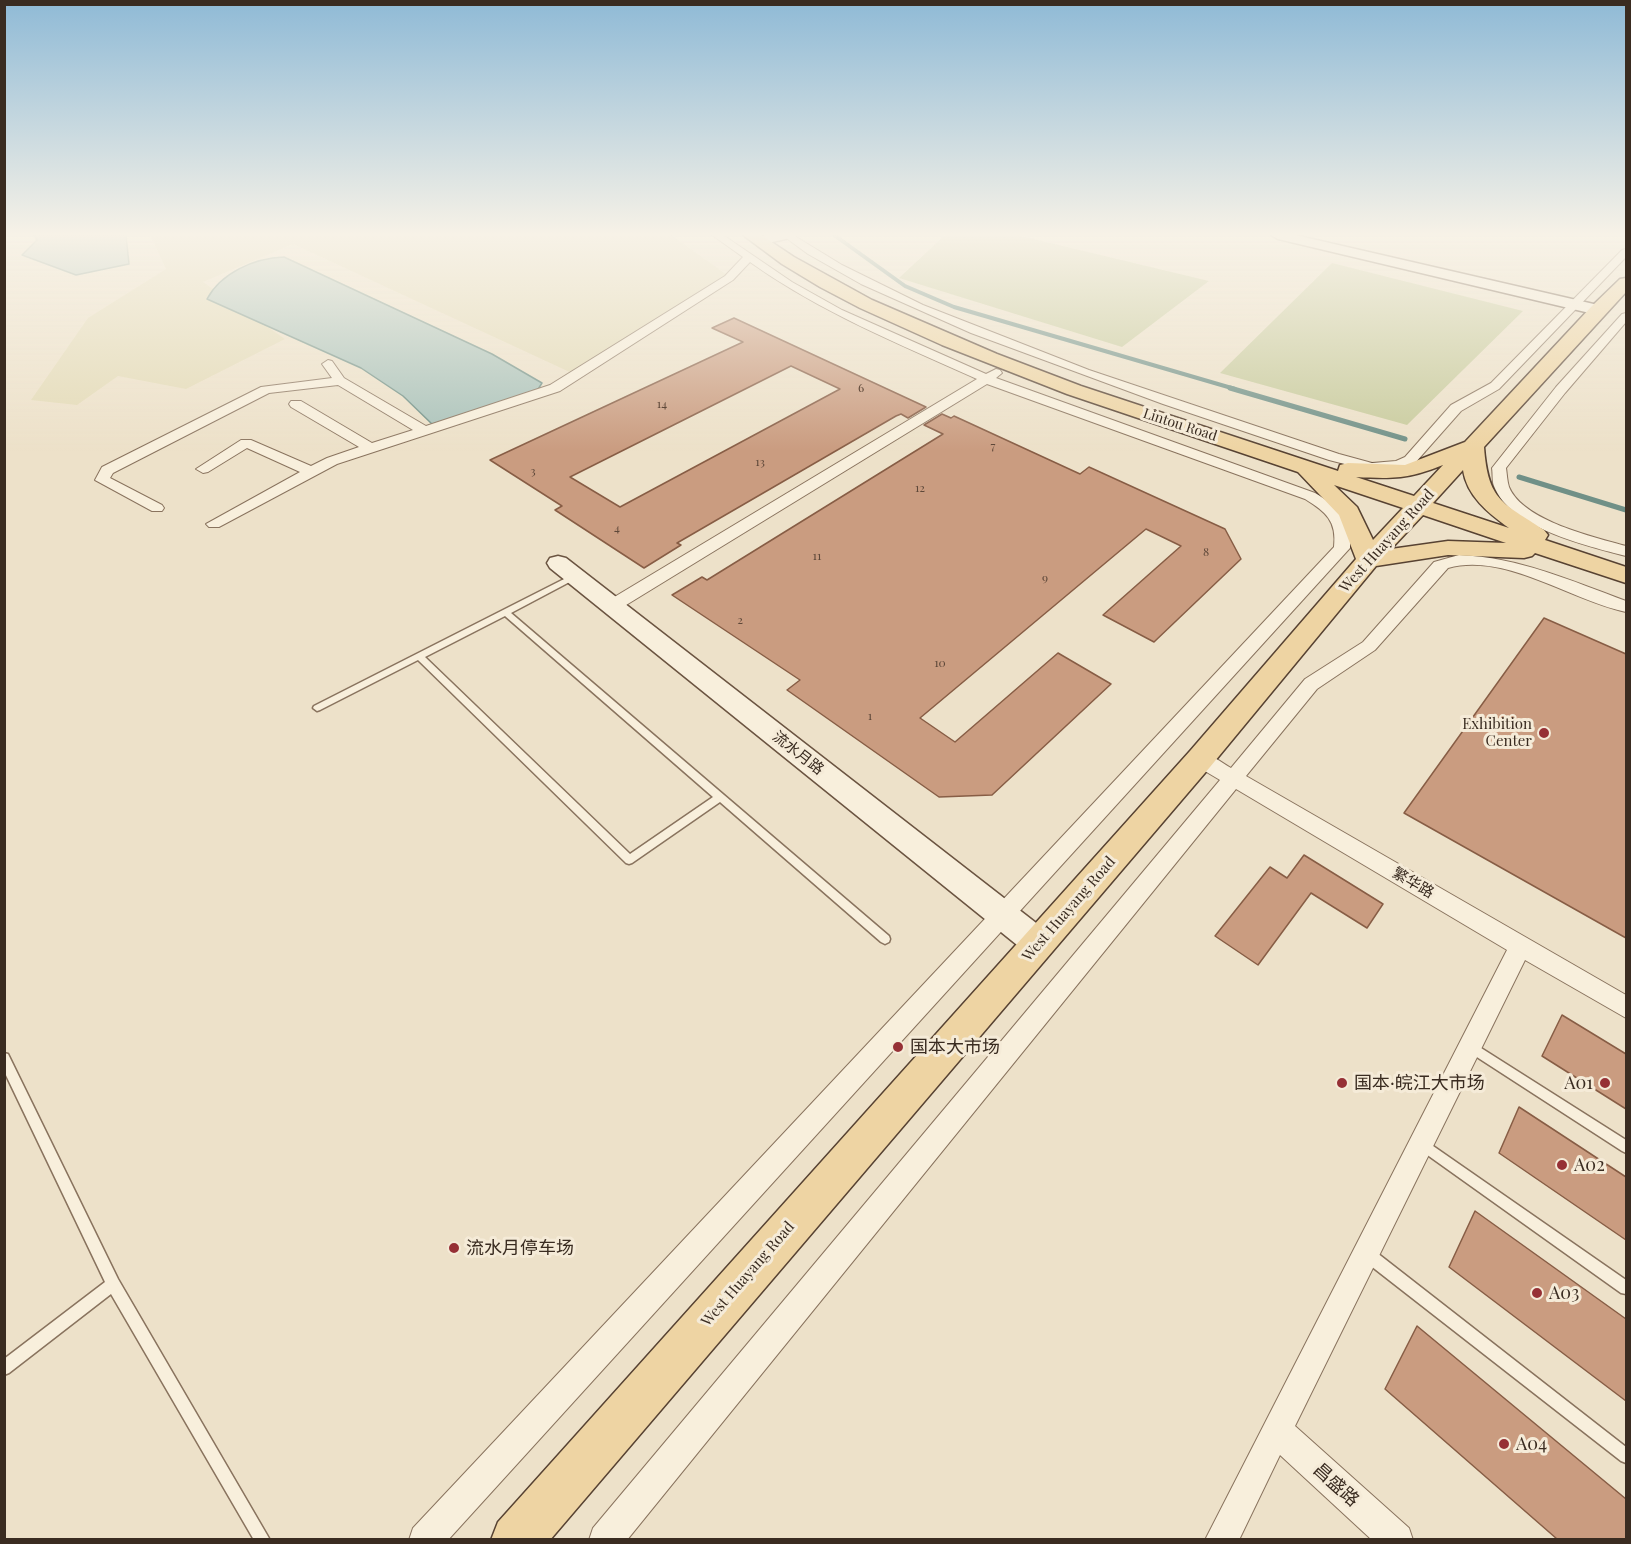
<!DOCTYPE html>
<meta charset="utf-8">
<style>
body{margin:0}
#map{position:relative;width:1631px;height:1544px;overflow:hidden;background:#ede1c9;font-family:"Playfair Display",serif}
canvas{display:block}
.frame{position:absolute;inset:0;border:6px solid #3a2c21;pointer-events:none}
</style>
<div id="map">
<canvas width="1631" height="1544"></canvas>
<div class="frame"></div>
</div>
<script>
const context = document.querySelector('canvas').getContext('2d');
context.lineJoin = 'round';
function paint(path, color) { context.fillStyle = color; context.fill(path, 'evenodd'); }
function stroke(path, color, width, dash) { context.strokeStyle = color; context.lineWidth = width; context.lineCap = dash ? 'butt' : 'round'; context.setLineDash(dash || []); context.stroke(path); }
function label(font, color, halo, rows, align = 'center') {
  context.font = font + ' "Playfair Display","Noto Sans SC",serif'; context.lineWidth = 6; context.setLineDash([]); context.textBaseline = 'middle'; context.strokeStyle = halo; context.fillStyle = color; for (const [text, x, y, turn = 0] of rows) {
    context.save(); context.translate(x, y); context.rotate((+turn || 0) * Math.PI / 180); context.textAlign = isNaN(turn) ? turn : align; if (halo) context.strokeText(text, 0, 0); context.fillText(text, 0, 0); context.restore();
  }
}
paint(new Path2D(`
 M 150,235 L 671,235 L 730,277 L 574,374 L 293,244 L 203,282 L 285,339 L 186,389 L 118,376 L 77,405 L 31,400 L 88,318 L 166,269 Z`), '#e3dab6');
paint(new Path2D(`
 M 945,235 L 1017,235 L 1209,281 L 1122,347 L 899,278 Z
 M 1332,263 L 1523,311 L 1407,425 L 1220,373 Z`), '#c8cb9d');
const water = new Path2D(`
 M 34,235 L 126,235 L 129,264 L 76,275 L 22,255 L 37,240 Z
 M 284,257 L 492,354 L 542,383 L 535,394 L 433,425 L 403,396 L 361,368 L 207,299 C 221,273 254,258 284,257 Z`);
paint(water, '#a9c2ba');
stroke(water, '#709087', 1.5);
stroke(new Path2D(`
 M 834,235 L 905,286 L 954,307 L 1235,389`), '#709087', 4);
stroke(new Path2D(`
 M 1230,388 L 1405,439
 M 1519,477 L 1626,510`), '#709087', 5);
const building = new Path2D(`
 M 734,318 L 926,407 L 908,418 L 901,414 L 896,416 L 677,543 L 681,545 L 644,568 L 555,510 L 562,506 L 490,460 L 743,342 L 712,328 ZM 791,366 L 840,389 L 620,507 L 570,477 Z
 M 942,414 L 951,418 L 954,416 L 1080,474 L 1089,467 L 1225,529 L 1241,559 L 1154,642 L 1103,615 L 1181,546 L 1146,529 L 920,718 L 955,742 L 1058,653 L 1111,684 L 992,795 L 939,797 L 787,690 L 800,680 L 672,595 L 702,577 L 707,580 L 943,434 L 924,425 Z
 M 1544,618 L 1626,654 L 1626,938 L 1404,813 Z
 M 1304,855 L 1383,904 L 1367,928 L 1311,893 L 1258,965 L 1215,936 L 1270,867 L 1287,878 Z
 M 1562,1015 L 1626,1054 L 1626,1109 L 1542,1056 Z
 M 1519,1107 L 1626,1177 L 1626,1240 L 1499,1153 Z
 M 1475,1211 L 1626,1319 L 1626,1401 L 1449,1267 Z
 M 1417,1326 L 1626,1499 L 1626,1539 L 1557,1539 L 1385,1389 Z`);
paint(building, '#ca9c80');
stroke(building, '#875d45', 1.5);
const lane = new Path2D(`
 M 572,575 L 578,575 L 579,577 L 511,613 L 889,936 L 890,939 L 889,942 L 885,944 L 881,942 L 720,802 L 632,863 L 629,864 L 626,863 L 418,660 L 320,710 L 317,711 L 313,708 L 314,706 ZM 505,616 L 713,797 L 630,854 L 425,657 Z
 M 1470,1041 L 1626,1140 L 1626,1153 L 1622,1151 L 1466,1050 L 1464,1046 L 1466,1042 Z
 M 4,1053 L 8,1054 L 118,1279 L 270,1540 L 254,1540 L 111,1294 L 9,1373 L 4,1375 L 4,1359 L 105,1282 L 4,1071 Z
 M 1423,1139 L 1626,1280 L 1626,1294 L 1621,1293 L 1419,1149 L 1417,1145 L 1419,1141 Z
 M 1367,1248 L 1372,1249 L 1626,1447 L 1626,1463 L 1621,1461 L 1362,1259 L 1361,1254 L 1362,1249 Z`);
const street = new Path2D(`
 M 712,235 L 723,235 L 792,282 L 842,310 L 986,374 L 996,369 L 1000,370 L 1002,373 L 996,378 L 1315,493 C 1338,507 1352,519 1350,548 L 448,1540 L 409,1540 L 413,1528 L 1334,547 C 1337,521 1326,512 1305,499 L 987,384 L 618,610 L 606,610 L 604,606 L 606,602 L 977,379 C 899,344 820,312 750,262 L 733,280 L 560,391 L 337,464 L 219,527 L 209,527 L 206,524 L 300,472 L 247,448 L 208,472 L 203,473 L 196,469 L 241,440 L 251,440 L 311,466 L 327,458 L 359,447 L 291,407 L 289,404 L 291,401 L 301,401 L 372,443 L 413,430 L 338,385 L 269,393 L 113,473 L 110,478 L 162,505 L 164,508 L 162,511 L 152,511 L 95,480 L 102,467 L 261,387 L 332,378 L 322,364 L 328,360 L 332,361 L 344,378 L 426,426 L 550,385 L 725,276 L 743,257 Z
 M 782,235 L 793,235 L 842,265 L 923,305 L 1089,370 L 1339,454 L 1372,463 L 1396,461 L 1405,457 L 1451,405 L 1491,383 L 1622,250 L 1626,249 L 1626,257 L 1499,389 L 1461,411 L 1415,463 L 1398,469 L 1372,471 L 1329,460 L 1163,404 L 971,333 L 861,284 L 808,254 Z
 M 1626,313 L 1626,322 L 1565,393 L 1506,468 C 1507,474 1507,481 1509,487 C 1523,521 1594,537 1626,546 L 1626,556 C 1587,546 1510,528 1494,486 C 1492,481 1493,474 1492,468 L 1556,387 L 1622,314 Z
 M 1459,555 C 1518,557 1572,581 1626,601 L 1626,612 C 1571,601 1506,552 1448,568 L 1375,650 L 1317,689 L 1246,776 L 1626,995 L 1626,1018 L 1525,960 L 1295,1426 L 1409,1528 L 1413,1540 L 1372,1540 L 1280,1455 L 1239,1540 L 1205,1540 L 1507,950 L 1236,789 L 627,1540 L 589,1540 L 593,1528 L 1220,780 L 1193,764 L 1190,759 L 1193,754 C 1207,750 1219,761 1231,768 L 1305,679 L 1363,642 L 1434,562 Z`);
const secondary = new Path2D(`
 M 768,235 L 792,235 L 790,238 L 759,245 L 752,241 L 754,238 Z
 M 1271,235 L 1295,235 L 1598,305 L 1606,310 L 1598,315 L 1278,239 Z
 M 558,556 L 566,558 L 1049,933 L 1054,943 L 1049,953 L 1038,957 L 1027,953 L 550,568 L 547,563 L 550,558 Z`);
const primary = new Path2D(`
 M 743,235 L 761,235 L 794,257 L 872,300 L 997,354 L 1081,386 L 1338,471 L 1340,465 L 1348,463 L 1405,465 L 1465,442 L 1592,306 L 1620,279 L 1626,278 L 1626,292 L 1484,447 C 1488,501 1502,502 1544,530 L 1548,535 L 1545,540 L 1626,567 L 1626,583 L 1535,553 L 1532,556 L 1524,558 L 1448,555 L 1376,566 L 1210,767 L 550,1540 L 491,1540 L 498,1522 L 1190,751 L 1356,559 L 1339,515 L 1298,472 L 1067,394 L 942,345 L 860,308 L 820,287 L 782,264 ZM 1443,465 L 1414,496 L 1356,477 C 1394,479 1408,479 1443,465 ZM 1463,470 C 1467,496 1488,513 1509,528 L 1433,503 ZM 1334,485 L 1403,508 L 1373,540 L 1357,507 ZM 1423,515 L 1506,543 L 1448,541 L 1391,549 Z`);
stroke(lane, '#89735e', 3);
stroke(street, '#89735e', 2);
stroke(secondary, '#6b5441', 3);
stroke(primary, '#574232', 3);
paint(lane, '#f8efdc');
paint(street, '#f8efdc');
paint(secondary, '#f8efdc');
paint(primary, '#eed4a3');
const sky = context.createLinearGradient(0, 0, 0, 451);
sky.addColorStop(0, '#8fbad6');
sky.addColorStop(0.52, '#f7f2e7');
sky.addColorStop(1, '#f7f2e700');
context.fillStyle = sky;
context.fillRect(0, 0, 1631, 451);
for (const [x, y, r, color] of [
 [1544,733,6,"#963035"],
 [898,1047,6,"#963035"],
 [1342,1083,6,"#963035"],
 [1605,1083,6,"#963035"],
 [1562,1165,6,"#963035"],
 [454,1248,6,"#963035"],
 [1537,1293,6,"#963035"],
 [1504,1444,6,"#963035"]
]) { const dot = new Path2D(); dot.arc(x, y, r, 0, 2 * Math.PI); context.fillStyle = color; context.fill(dot); stroke(dot, '#f5ebd8', 2); }
label('12px', '#5e4839', null, [
 ["6",861,388],
 ["14",662,404],
 ["7",993,446],
 ["13",760,462],
 ["3",533,471],
 ["12",920,488],
 ["4",617,528],
 ["8",1206,552],
 ["11",817,556],
 ["9",1045,578],
 ["2",740,620],
 ["10",940,663],
 ["1",870,716]
]);
label('14px', '#3a2c21', '#f5ebd8', [
 ["Lintou Road",1180,425,18]
]);
label('15px', '#3a2c21', '#f5ebd8', [
 ["West Huayang Road",1387,541,-48],
 ["流水月路",798,753,38],
 ["繁华路",1413,883,30],
 ["West Huayang Road",1069,909,-49],
 ["West Huayang Road",748,1274,-49]
]);
label('15px', '#3a2c21', '#f5ebd8', [
 ["Exhibition",1532,724],
 ["Center",1532,741]
], 'right');
label('18px', '#3a2c21', '#f5ebd8', [
 ["国本大市场",910,1047],
 ["国本·皖江大市场",1354,1083],
 ["A01",1593,1083,"right"],
 ["A02",1574,1165],
 ["流水月停车场",466,1248],
 ["A03",1549,1293],
 ["A04",1516,1444]
], 'left');
label('18px', '#3a2c21', '#f5ebd8', [
 ["昌盛路",1336,1485,42]
]);
</script>
